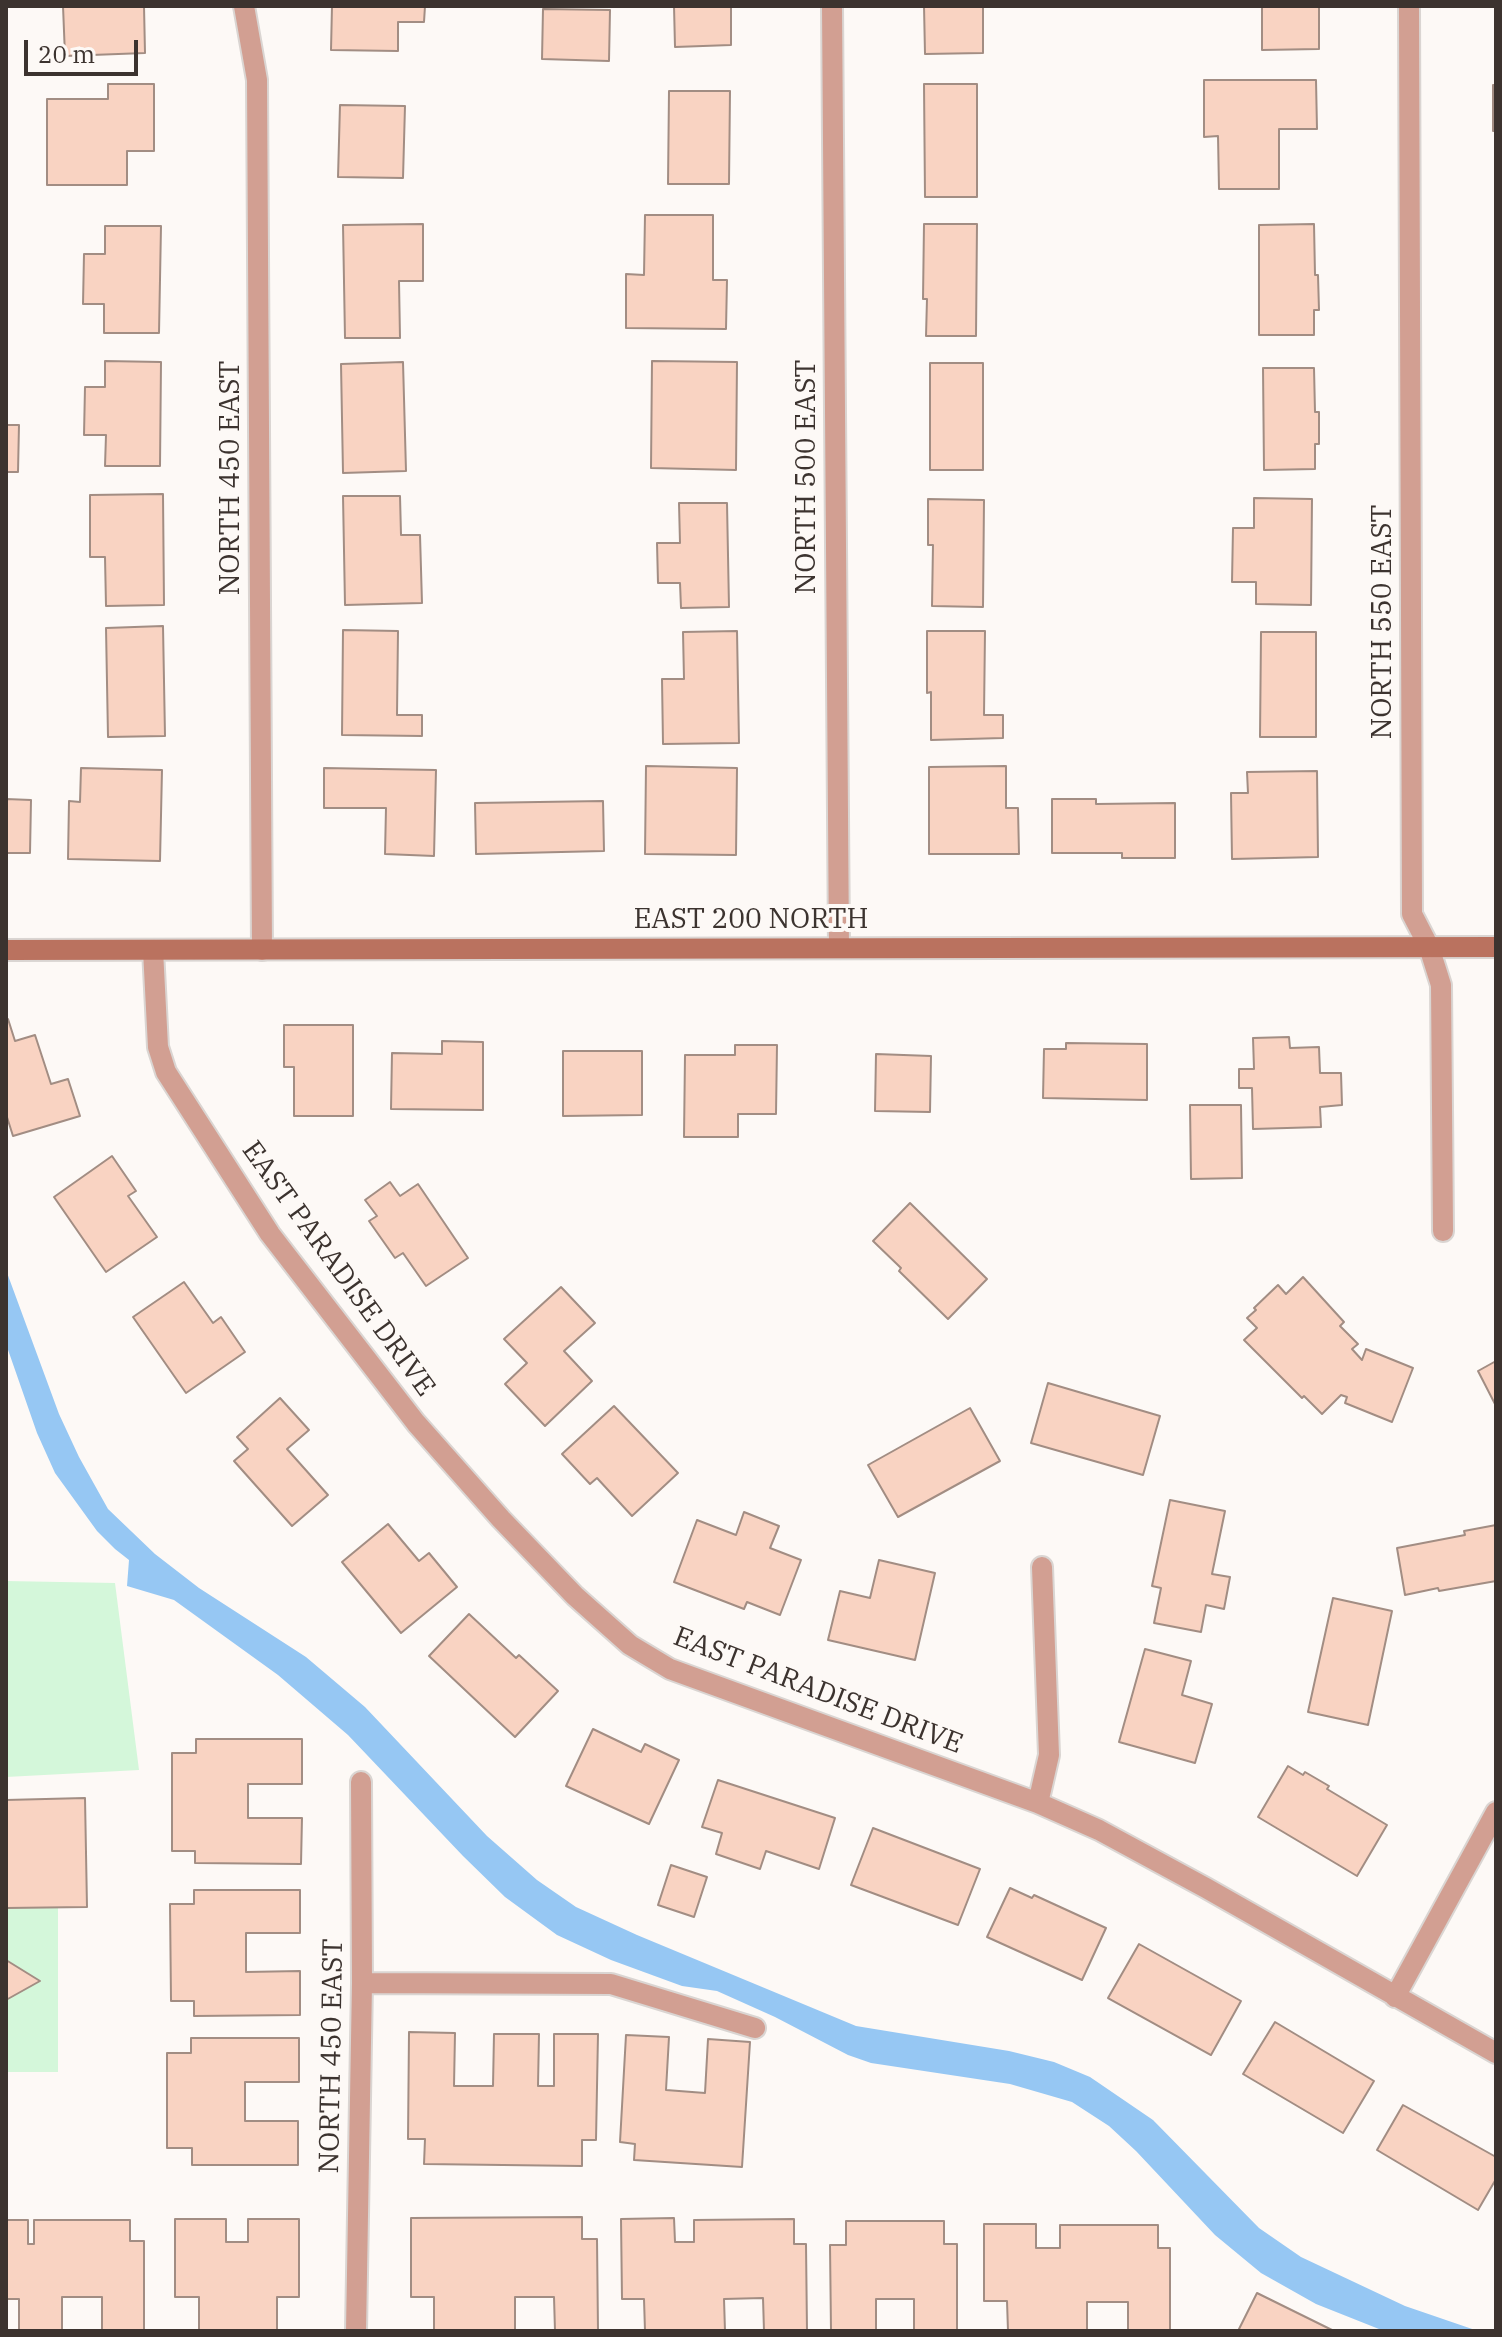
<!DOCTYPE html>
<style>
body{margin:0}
#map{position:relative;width:1502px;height:2337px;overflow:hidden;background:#fdf9f6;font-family:"IBM Plex Serif",serif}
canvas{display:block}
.frame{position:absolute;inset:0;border:8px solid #3c332f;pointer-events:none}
.scale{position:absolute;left:24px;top:40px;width:114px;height:36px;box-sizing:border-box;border:4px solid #3c332f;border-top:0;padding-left:10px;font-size:24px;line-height:28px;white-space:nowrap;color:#3c332f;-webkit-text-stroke:6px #fdf9f6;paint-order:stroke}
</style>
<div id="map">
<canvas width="1502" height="2337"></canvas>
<div class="frame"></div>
<div class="scale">20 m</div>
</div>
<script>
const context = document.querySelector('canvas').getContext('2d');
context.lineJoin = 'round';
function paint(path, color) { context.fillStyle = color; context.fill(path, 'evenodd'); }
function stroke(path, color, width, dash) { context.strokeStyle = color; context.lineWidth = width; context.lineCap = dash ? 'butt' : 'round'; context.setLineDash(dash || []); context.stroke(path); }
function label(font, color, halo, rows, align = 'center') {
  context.font = font + ' "IBM Plex Serif",serif'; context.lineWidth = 8; context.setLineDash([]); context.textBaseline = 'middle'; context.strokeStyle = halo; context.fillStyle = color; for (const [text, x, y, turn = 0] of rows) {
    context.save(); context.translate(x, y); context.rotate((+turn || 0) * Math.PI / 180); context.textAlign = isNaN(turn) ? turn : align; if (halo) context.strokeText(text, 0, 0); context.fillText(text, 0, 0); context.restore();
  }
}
paint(new Path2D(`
 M 6,1581 L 115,1583 L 139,1770 L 6,1777 Z
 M 58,1907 L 58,2072 L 6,2072 L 6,1908 Z`), '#d4f7da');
paint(new Path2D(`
 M 6,1270 L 59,1414 L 79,1457 L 108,1509 L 155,1554 L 199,1588 L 306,1657 L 365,1707 L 487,1836 L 537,1880 L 576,1907 L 637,1935 L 856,2026 L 1009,2051 L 1054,2062 L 1090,2077 L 1153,2120 L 1259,2228 L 1301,2257 L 1405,2306 L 1478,2331 L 1384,2331 L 1316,2304 L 1261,2273 L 1215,2235 L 1136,2151 L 1109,2126 L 1072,2102 L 1010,2084 L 871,2063 L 848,2055 L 775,2017 L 717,1991 L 682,1986 L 611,1960 L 557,1935 L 505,1897 L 463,1856 L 348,1735 L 278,1675 L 174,1600 L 127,1586 L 129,1560 L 115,1549 L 97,1531 L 55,1473 L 37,1433 L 6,1344 Z`), '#96c7f3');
const building = new Path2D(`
 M 63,6 L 144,6 L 145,53 L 65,56 Z
 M 332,6 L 425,6 L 424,22 L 398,22 L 398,51 L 331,50 Z
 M 674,6 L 731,6 L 731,45 L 675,47 Z
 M 924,6 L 983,6 L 983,53 L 925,54 Z
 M 1262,6 L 1319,6 L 1319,49 L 1262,50 Z
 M 543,9 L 610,10 L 609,61 L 542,59 Z
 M 1204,80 L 1316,80 L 1317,129 L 1279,129 L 1279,189 L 1219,189 L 1218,136 L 1204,137 Z
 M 108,84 L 154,84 L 154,151 L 127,151 L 127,185 L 47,185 L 47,99 L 108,99 Z
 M 924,84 L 977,84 L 977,197 L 925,197 Z
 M 1493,85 L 1496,85 L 1496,131 L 1493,131 Z
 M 669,91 L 730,91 L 729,184 L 668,184 Z
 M 340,105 L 405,106 L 403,178 L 338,177 Z
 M 645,215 L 713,215 L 713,280 L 727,280 L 726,329 L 626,328 L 626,274 L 644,275 Z
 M 423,224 L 423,281 L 399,281 L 400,338 L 345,338 L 343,225 Z
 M 924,224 L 977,224 L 976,336 L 926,336 L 927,299 L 923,299 Z
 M 1314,224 L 1315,275 L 1318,275 L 1319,310 L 1314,310 L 1314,335 L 1259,335 L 1259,225 Z
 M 105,226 L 161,226 L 159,333 L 104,333 L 104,304 L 83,304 L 84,254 L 105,254 Z
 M 105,361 L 161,362 L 160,466 L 105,466 L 106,435 L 84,435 L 85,387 L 105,387 Z
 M 652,361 L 737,362 L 736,470 L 651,468 Z
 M 403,362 L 406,471 L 343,473 L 341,364 Z
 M 930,363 L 983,363 L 983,470 L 930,470 Z
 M 1263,368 L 1314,368 L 1315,412 L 1319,412 L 1319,444 L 1315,444 L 1315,469 L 1264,470 Z
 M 6,425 L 19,425 L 18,472 L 6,472 Z
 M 163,494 L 164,605 L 106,606 L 105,557 L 90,557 L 90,495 Z
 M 343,496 L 400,496 L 401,535 L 420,535 L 422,603 L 345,605 Z
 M 1254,498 L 1312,499 L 1311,605 L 1256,604 L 1256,582 L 1232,582 L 1233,528 L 1254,528 Z
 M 928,499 L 984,500 L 983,607 L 932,606 L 933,545 L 928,545 Z
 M 679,503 L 727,503 L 729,607 L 681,608 L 680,583 L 658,583 L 657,543 L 680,543 Z
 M 163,626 L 165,736 L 108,737 L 106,628 Z
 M 343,630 L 398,631 L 397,715 L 422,715 L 422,736 L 342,735 Z
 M 737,631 L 739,743 L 663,744 L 662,679 L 684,679 L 683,632 Z
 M 927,631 L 985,631 L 984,715 L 1003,715 L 1003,738 L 931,740 L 931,692 L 927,693 Z
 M 1261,632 L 1316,632 L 1316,737 L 1260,737 Z
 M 646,766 L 737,768 L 736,855 L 645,854 Z
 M 1006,766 L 1006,808 L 1018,808 L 1019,854 L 929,854 L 929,767 Z
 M 81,768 L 162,770 L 160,861 L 68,859 L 69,801 L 80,802 Z
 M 324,768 L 436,770 L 434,856 L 385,854 L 386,808 L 324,808 Z
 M 1317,771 L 1318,857 L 1232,859 L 1231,793 L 1248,793 L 1247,772 Z
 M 6,799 L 31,800 L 30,853 L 6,853 Z
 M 1052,799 L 1096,799 L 1096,804 L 1175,803 L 1175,858 L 1122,858 L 1122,853 L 1052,853 Z
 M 603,801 L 604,851 L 476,854 L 475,803 Z
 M 6,1019 L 8,1019 L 15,1041 L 35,1035 L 51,1084 L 68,1079 L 80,1116 L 13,1136 L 6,1114 Z
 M 284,1025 L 353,1025 L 353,1116 L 294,1116 L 294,1067 L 284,1067 Z
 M 1289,1037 L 1290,1048 L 1319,1047 L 1320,1073 L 1341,1073 L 1342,1105 L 1320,1107 L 1321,1127 L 1253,1129 L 1252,1088 L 1239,1088 L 1239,1069 L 1254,1069 L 1253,1038 Z
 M 442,1041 L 483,1042 L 483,1110 L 391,1109 L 392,1053 L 442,1054 Z
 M 1066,1043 L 1147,1044 L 1147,1100 L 1043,1098 L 1044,1049 L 1066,1049 Z
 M 735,1045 L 777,1045 L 776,1114 L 738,1114 L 738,1137 L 684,1137 L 685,1055 L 735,1055 Z
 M 563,1051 L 642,1051 L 642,1115 L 563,1116 Z
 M 876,1054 L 931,1056 L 930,1112 L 875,1111 Z
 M 1190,1105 L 1241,1105 L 1242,1178 L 1191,1179 Z
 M 112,1156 L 136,1191 L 128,1196 L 157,1237 L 106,1272 L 54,1197 Z
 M 390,1182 L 400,1196 L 418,1184 L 468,1258 L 426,1286 L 403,1253 L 395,1258 L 369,1221 L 377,1216 L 365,1200 Z
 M 910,1203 L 987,1279 L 948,1319 L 899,1271 L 901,1268 L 873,1241 Z
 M 1303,1277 L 1344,1322 L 1340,1326 L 1358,1344 L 1352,1349 L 1362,1360 L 1366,1349 L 1413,1368 L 1392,1422 L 1345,1403 L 1347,1397 L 1341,1395 L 1322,1414 L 1304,1396 L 1302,1398 L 1244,1340 L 1257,1328 L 1247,1318 L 1256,1310 L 1254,1308 L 1278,1285 L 1286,1294 Z
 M 184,1282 L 213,1323 L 221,1317 L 245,1352 L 186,1393 L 133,1317 Z
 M 561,1287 L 595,1323 L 564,1351 L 592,1381 L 545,1426 L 505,1384 L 527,1363 L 504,1339 Z
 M 1496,1361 L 1496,1406 L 1478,1371 Z
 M 1048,1383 L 1160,1416 L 1143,1475 L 1031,1443 Z
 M 280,1398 L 309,1430 L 287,1449 L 328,1495 L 292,1526 L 234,1461 L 248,1449 L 237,1437 Z
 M 614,1406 L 678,1473 L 632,1516 L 597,1478 L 590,1484 L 562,1454 Z
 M 970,1408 L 1000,1461 L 898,1517 L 868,1465 Z
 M 1170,1500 L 1225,1511 L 1212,1574 L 1230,1577 L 1224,1609 L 1206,1605 L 1201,1632 L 1154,1623 L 1161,1588 L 1152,1586 Z
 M 744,1512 L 779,1526 L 770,1548 L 801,1560 L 780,1615 L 747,1602 L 744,1609 L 674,1582 L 697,1520 L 736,1535 Z
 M 388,1524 L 419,1561 L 429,1553 L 457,1587 L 401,1633 L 342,1562 Z
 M 1496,1525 L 1496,1581 L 1439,1591 L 1438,1588 L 1405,1595 L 1397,1548 L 1465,1535 L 1464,1531 Z
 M 879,1560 L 935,1573 L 915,1660 L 828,1640 L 840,1591 L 870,1598 Z
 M 1333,1598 L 1392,1611 L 1368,1725 L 1308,1712 Z
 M 469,1614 L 516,1658 L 519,1655 L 558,1691 L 515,1737 L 429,1656 Z
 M 1145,1649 L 1191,1661 L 1182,1695 L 1212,1704 L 1195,1763 L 1119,1742 Z
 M 593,1729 L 641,1752 L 645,1744 L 679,1760 L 649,1824 L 566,1786 Z
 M 196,1739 L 302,1739 L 302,1784 L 248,1784 L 248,1818 L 302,1818 L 301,1864 L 195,1863 L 195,1851 L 172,1851 L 172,1753 L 196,1753 Z
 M 1288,1766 L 1303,1775 L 1305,1772 L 1329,1786 L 1327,1789 L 1387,1825 L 1357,1876 L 1258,1817 Z
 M 718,1780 L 835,1818 L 819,1869 L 766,1851 L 760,1869 L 716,1854 L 722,1833 L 702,1827 Z
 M 85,1798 L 87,1907 L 6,1908 L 6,1800 Z
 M 873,1828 L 980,1869 L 958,1925 L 851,1885 Z
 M 671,1865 L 707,1877 L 694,1917 L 658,1905 Z
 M 1010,1888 L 1032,1898 L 1034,1895 L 1106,1928 L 1082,1980 L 987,1937 Z
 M 194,1890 L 300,1890 L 300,1933 L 246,1933 L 246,1972 L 300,1971 L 300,2015 L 194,2016 L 194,2001 L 171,2001 L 170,1904 L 194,1904 Z
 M 1139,1944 L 1241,2001 L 1211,2055 L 1108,1998 Z
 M 6,1960 L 40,1981 L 6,2000 Z
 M 1275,2022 L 1374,2081 L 1343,2133 L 1243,2074 Z
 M 409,2032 L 455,2033 L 454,2086 L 493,2086 L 494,2034 L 539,2034 L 538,2086 L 554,2086 L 554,2034 L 598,2034 L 596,2140 L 582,2140 L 582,2166 L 424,2164 L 425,2139 L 408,2139 Z
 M 626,2035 L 669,2037 L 666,2090 L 705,2093 L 708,2039 L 750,2042 L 742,2167 L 634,2160 L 635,2144 L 620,2142 Z
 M 191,2038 L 299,2038 L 299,2082 L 245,2082 L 245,2121 L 298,2121 L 298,2165 L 192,2165 L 192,2148 L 167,2148 L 167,2053 L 191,2053 Z
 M 1403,2105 L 1496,2157 L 1496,2179 L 1478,2210 L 1377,2150 Z
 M 582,2217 L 582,2239 L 597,2239 L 598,2331 L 555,2331 L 554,2297 L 515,2297 L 515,2331 L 434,2331 L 434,2297 L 411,2297 L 411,2218 Z
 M 674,2218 L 675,2242 L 694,2242 L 694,2220 L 794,2219 L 794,2244 L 806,2244 L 807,2331 L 764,2331 L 763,2298 L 724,2299 L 725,2331 L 645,2331 L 644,2299 L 622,2299 L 621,2219 Z
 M 175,2219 L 226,2219 L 226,2242 L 248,2242 L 248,2219 L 299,2219 L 299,2297 L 277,2297 L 277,2331 L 199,2331 L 199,2297 L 175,2297 Z
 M 6,2220 L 28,2220 L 28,2244 L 34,2244 L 34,2220 L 130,2220 L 130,2241 L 144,2241 L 144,2331 L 102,2331 L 102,2297 L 62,2297 L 62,2331 L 19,2331 L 19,2299 L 6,2299 Z
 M 846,2221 L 944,2221 L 944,2244 L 957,2244 L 957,2331 L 914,2331 L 914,2299 L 876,2299 L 876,2331 L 831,2331 L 830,2245 L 846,2245 Z
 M 984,2224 L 1036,2224 L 1036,2248 L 1060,2248 L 1060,2225 L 1158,2225 L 1158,2248 L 1170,2248 L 1170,2331 L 1128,2331 L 1128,2302 L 1087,2302 L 1087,2331 L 1008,2331 L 1007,2301 L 984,2301 Z
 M 1257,2293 L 1334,2331 L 1238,2331 Z`);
paint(building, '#f9d3c2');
stroke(building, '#a28d83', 2);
const street = new Path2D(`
 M 244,6 L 257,80 L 262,950
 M 832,6 L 839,948
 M 1409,6 L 1412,914 L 1429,947 L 1441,985 L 1443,1231
 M 153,950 L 158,1047 L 166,1072 L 270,1234 L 416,1423 L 501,1519 L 575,1596 L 630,1645 L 670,1669 L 1038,1803 L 1099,1830 L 1206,1888 L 1496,2053
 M 1038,1803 L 1049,1755 L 1042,1567
 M 362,1983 L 611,1984 L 755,2028
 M 1395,1997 L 1496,1812
 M 356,2331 L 362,1983 L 361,1782`);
const secondary = new Path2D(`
 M 6,950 L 1496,947`);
stroke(street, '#dad5d2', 24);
stroke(secondary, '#dad5d2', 24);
stroke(street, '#d29f92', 20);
stroke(secondary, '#ba725f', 20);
label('28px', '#3c332f', '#fdf9f6', [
 ["NORTH 500 EAST",807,477,-90],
 ["NORTH 450 EAST",231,478,-90],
 ["NORTH 550 EAST",1383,622,-90],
 ["EAST 200 NORTH",751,920],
 ["EAST PARADISE DRIVE",338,1269,54],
 ["EAST PARADISE DRIVE",818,1691,21],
 ["NORTH 450 EAST",332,2056,-89]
]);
</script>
